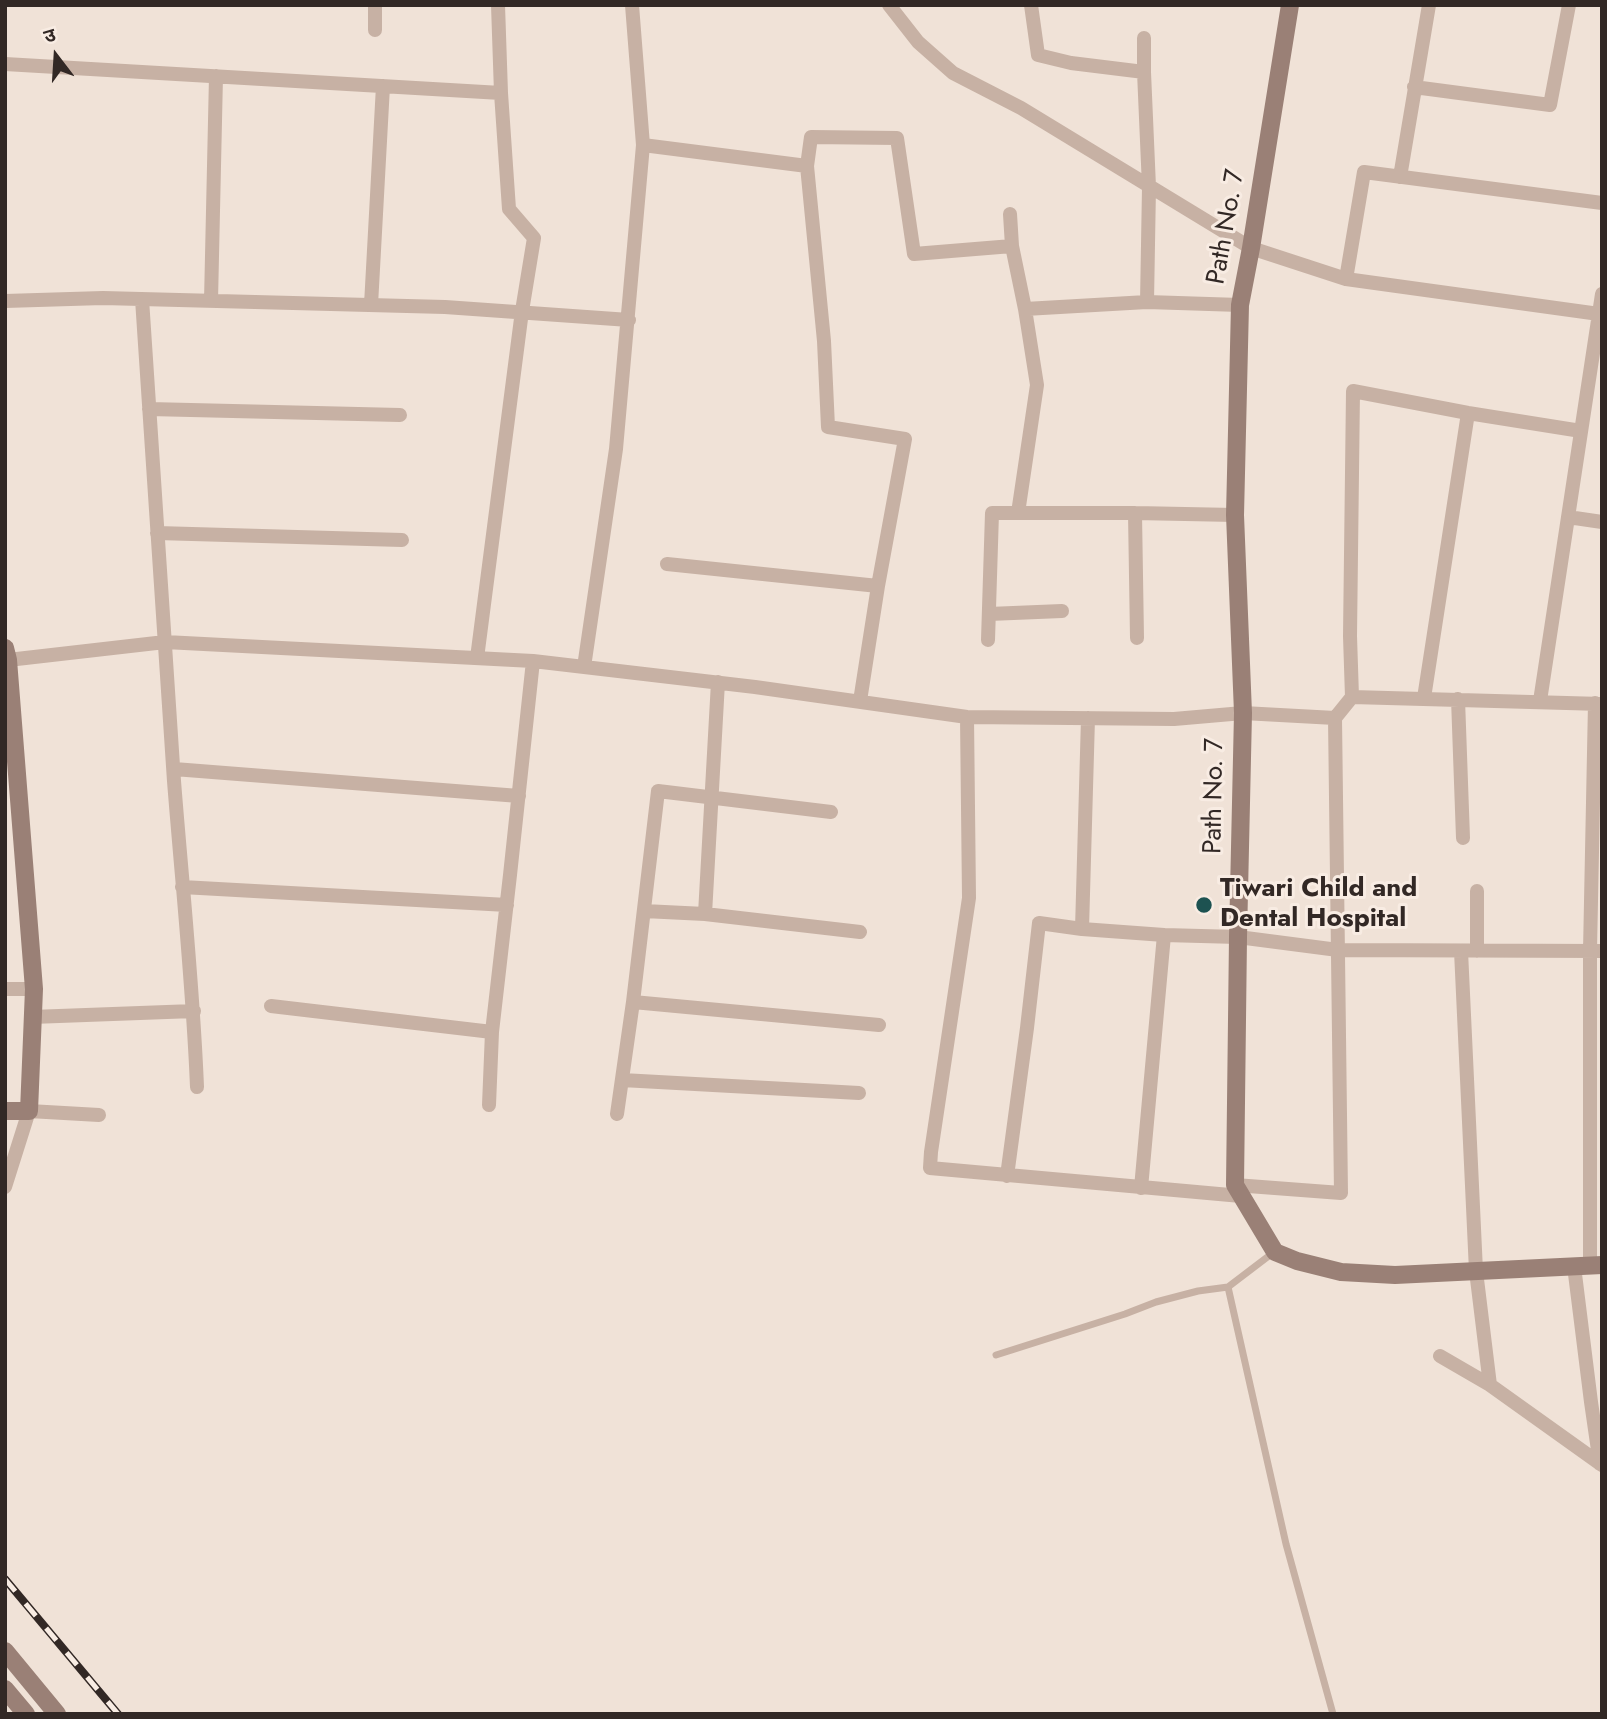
<!DOCTYPE html>
<meta charset="utf-8">
<style>
body{margin:0}
#map{position:relative;width:1607px;height:1719px;overflow:hidden;background:#f0e2d7;font-family:Jost,"Noto Sans Devanagari",sans-serif}
canvas{display:block}
.frame{position:absolute;inset:0;border:7px solid #322825;pointer-events:none}
.north{position:absolute;left:21px;top:21px;width:70px;height:70px;-webkit-text-stroke:5px #f8ece3;paint-order:stroke;rotate:343deg;font-size:19px;font-weight:700;line-height:28px;text-align:center;color:#322825}
.north::after{content:'';display:block;margin:auto;width:24px;height:32px;background:#322825;clip-path:polygon(50% 0,100% 100%,50% 72%,0 100%)}
</style>
<div id="map">
<canvas width="1607" height="1719"></canvas>
<div class="frame"></div>
<div class="north">उ</div>
</div>
<script>
const context = document.querySelector('canvas').getContext('2d');
context.lineJoin = 'round';
function stroke(path, color, width, dash) { context.strokeStyle = color; context.lineWidth = width; context.lineCap = dash ? 'butt' : 'round'; context.setLineDash(dash || []); context.stroke(path); }
function label(font, color, halo, rows, align = 'center') {
  context.font = font + ' Jost,sans-serif'; context.lineWidth = 6; context.setLineDash([]); context.textBaseline = 'middle'; context.strokeStyle = halo; context.fillStyle = color; for (const [text, x, y, turn = 0] of rows) {
    context.save(); context.translate(x, y); context.rotate((+turn || 0) * Math.PI / 180); context.textAlign = isNaN(turn) ? turn : align; if (halo) context.strokeText(text, 0, 0); context.fillText(text, 0, 0); context.restore();
  }
}
stroke(new Path2D(`
 M 1228,1287 L 1286,1544 L 1333,1714
 M 996,1355 L 1125,1314 L 1156,1302 L 1198,1291 L 1228,1287 L 1274,1252`), '#c7b1a4', 7);
stroke(new Path2D(`
 M 375,5 L 375,30
 M 889,5 L 918,42 L 953,73 L 1021,108 L 1251,248 L 1346,279 L 1599,314
 M 1031,5 L 1038,55 L 1071,63 L 1144,72
 M 1144,38 L 1144,72 L 1149,187 L 1147,302
 M 5,64 L 501,93
 M 1414,87 L 1550,105 L 1569,5
 M 643,145 L 807,166
 M 1400,177 L 1429,5
 M 1012,246 L 1025,309 L 1037,385 L 1018,513
 M 1346,279 L 1364,172 L 1602,203
 M 142,299 C 153,460 163,620 174,781 C 182,883 193,985 197,1087
 M 5,301 L 103,298 L 445,307 L 629,320
 M 211,301 L 216,76
 M 371,305 L 383,86
 M 1025,309 L 1147,302 L 1240,305
 M 149,409 L 400,415
 M 1135,513 L 1137,638
 M 1568,517 L 1602,522
 M 157,533 L 402,540
 M 667,564 L 878,586
 M 989,614 L 1062,611
 M 988,640 L 992,513 L 1135,513 L 1235,515
 M 477,658 L 522,311 L 534,238 L 509,209 L 501,93 L 498,5
 M 8,660 L 165,642 L 533,661 L 755,687 L 967,717 L 1174,719 L 1243,713 L 1335,718 L 1352,697 L 1602,704
 M 584,667 L 616,449 L 643,145 L 632,5
 M 1352,697 L 1350,636 L 1353,391 L 1468,413 L 1581,431
 M 1424,698 L 1468,413
 M 1458,699 L 1463,838
 M 860,701 L 878,586 L 905,439 L 828,427 L 824,341 L 807,166 L 811,137 L 897,138 L 914,254 L 1012,246 L 1010,214
 M 1540,701 L 1602,294
 M 967,717 L 969,898 L 931,1152 L 930,1168 L 1241,1196
 M 174,769 L 519,796
 M 182,887 L 507,905
 M 1477,891 L 1477,951
 M 644,911 L 705,914 L 860,932
 M 705,914 L 718,682
 M 1082,929 L 1088,718
 M 1461,951 L 1476,1271 L 1490,1385
 M 5,989 L 34,989
 M 633,1002 L 879,1025
 M 271,1006 L 492,1032 L 510,875 L 533,661
 M 32,1017 L 194,1011
 M 622,1080 L 859,1093
 M 489,1105 L 492,1032
 M 617,1114 L 633,1002 L 658,791 L 831,812
 M 1007,1176 L 1027,1028 L 1039,923 L 1082,929 L 1164,935 L 1238,937 L 1338,950 L 1602,951
 M 1235,1185 L 1341,1193 L 1335,718
 M 5,1187 L 29,1111 L 99,1115
 M 1141,1188 L 1164,935
 M 1574,1266 L 1591,1402 L 1600,1464
 M 1590,1266 L 1590,951 L 1595,703
 M 1440,1356 L 1490,1385 L 1602,1465`), '#c7b1a4', 14);
stroke(new Path2D(`
 M 1290,5 L 1251,248 L 1240,305 L 1235,515 L 1243,713 L 1238,937 L 1235,1185 L 1275,1252 L 1297,1261 L 1341,1272 L 1395,1275 L 1602,1265
 M 5,648 L 8,660 L 34,989 L 29,1111 L 5,1111
 M 5,1651 L 57,1714
 M 5,1689 L 26,1714`), '#9a8076', 18);
const rail = new Path2D(`
 M 5,1579 L 118,1714`);
stroke(rail, '#322825', 8);
stroke(rail, '#f8ece3', 5, [16]);
for (const [x, y, r, color] of [
 [1204,905,9,"#1d5251"]
]) { const dot = new Path2D(); dot.arc(x, y, r, 0, 2 * Math.PI); context.fillStyle = color; context.fill(dot); stroke(dot, '#f8ece3', 2.5); }
label('26px', '#322825', '#f8ece3', [
 ["Path No. 7",1227,227,-80],
 ["Path No. 7",1215,796,-89]
]);
label('bold 26px', '#322825', '#f8ece3', [
 ["Tiwari Child and",1220,890],
 ["Dental Hospital",1220,920]
], 'left');
</script>
